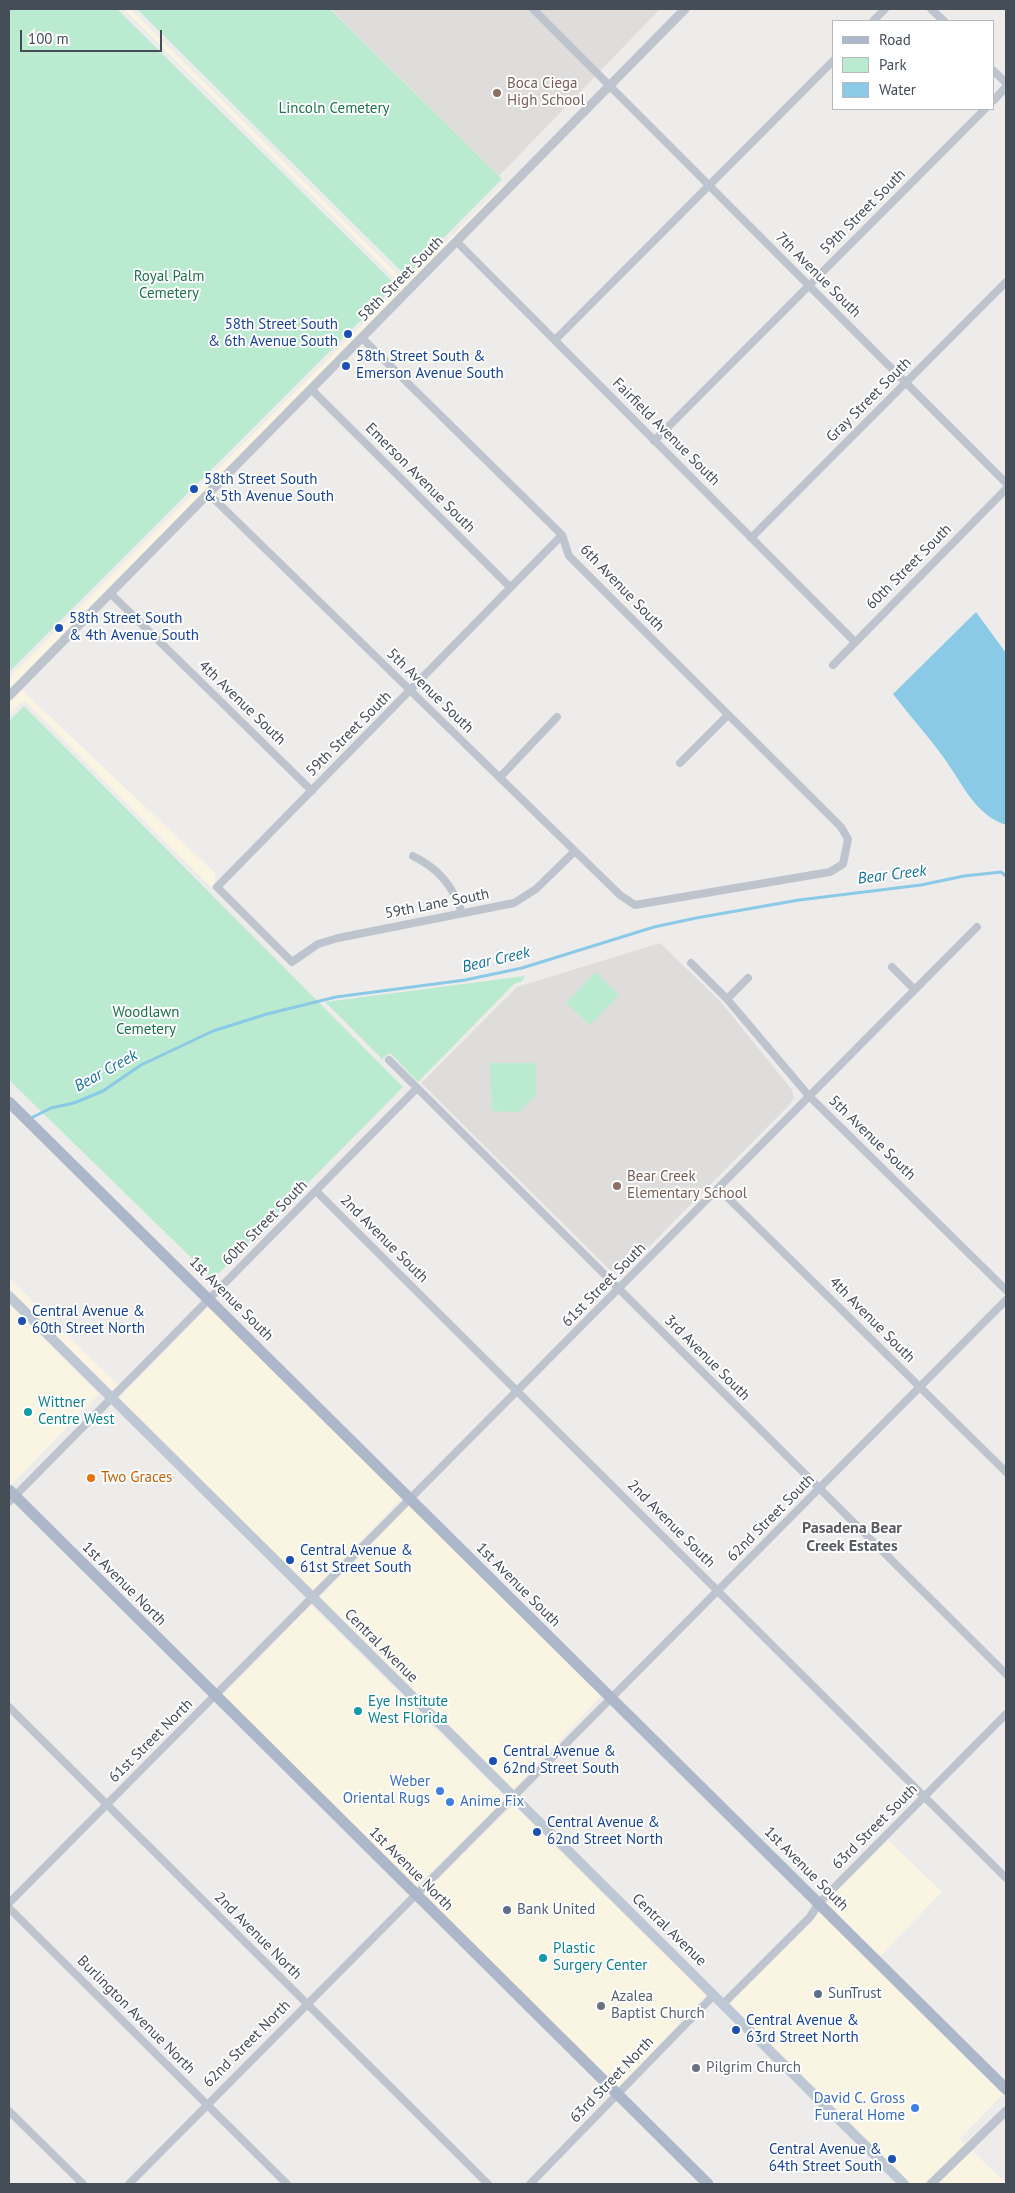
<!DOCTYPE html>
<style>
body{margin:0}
#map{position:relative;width:1015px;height:2193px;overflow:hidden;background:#eeebeb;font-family:"PT Sans",sans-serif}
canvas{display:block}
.frame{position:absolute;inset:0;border:10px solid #454d57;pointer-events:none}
.legend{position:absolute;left:832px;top:20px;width:162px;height:90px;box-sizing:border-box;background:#fff;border:1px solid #b5b8bc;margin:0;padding:6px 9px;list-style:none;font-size:15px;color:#454d57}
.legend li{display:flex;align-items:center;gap:10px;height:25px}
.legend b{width:25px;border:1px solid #b5b8bc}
.scale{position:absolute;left:20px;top:30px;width:142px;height:22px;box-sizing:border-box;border:2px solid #454d57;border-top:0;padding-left:6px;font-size:15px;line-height:18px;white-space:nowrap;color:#454d57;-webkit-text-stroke:4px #fff;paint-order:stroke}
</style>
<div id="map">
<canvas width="1015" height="2193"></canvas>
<div class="frame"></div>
<ul class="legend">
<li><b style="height:6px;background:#acb8c9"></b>Road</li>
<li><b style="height:14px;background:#baebd1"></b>Park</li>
<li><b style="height:14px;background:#8acae6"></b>Water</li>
</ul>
<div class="scale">100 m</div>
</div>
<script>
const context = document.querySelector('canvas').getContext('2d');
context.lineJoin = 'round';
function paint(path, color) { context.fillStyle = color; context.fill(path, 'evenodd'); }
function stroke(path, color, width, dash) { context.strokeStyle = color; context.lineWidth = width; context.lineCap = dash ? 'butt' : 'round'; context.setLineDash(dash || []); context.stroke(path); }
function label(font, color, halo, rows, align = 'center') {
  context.font = font + ' "PT Sans",sans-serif'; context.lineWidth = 4; context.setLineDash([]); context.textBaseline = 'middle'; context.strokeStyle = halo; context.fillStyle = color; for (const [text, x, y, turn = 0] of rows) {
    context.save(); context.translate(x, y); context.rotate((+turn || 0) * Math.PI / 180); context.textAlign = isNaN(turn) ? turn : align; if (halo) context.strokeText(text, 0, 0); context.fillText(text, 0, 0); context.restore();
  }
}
paint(new Path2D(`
 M 124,9 L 130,9 L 403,280 L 409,279 L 505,183 L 506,185 L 9,689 L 9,678 L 399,288 L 399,282 Z
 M 22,690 L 215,873 L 215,883 L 211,887 L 27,703 L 20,703 L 9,715 L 9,703 Z
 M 9,1278 L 118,1385 L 112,1391 L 9,1289 Z
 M 9,1304 L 99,1394 L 11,1485 L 9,1482 Z
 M 209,1306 L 402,1498 L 312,1591 L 119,1398 Z
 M 409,1505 L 601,1696 L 513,1790 L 319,1598 Z
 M 311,1605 L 506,1799 L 416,1887 L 222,1696 Z
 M 513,1805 L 706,1995 L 618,2089 L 423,1894 Z
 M 888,1840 L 942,1892 L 880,1956 L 826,1902 Z
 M 820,1911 L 1003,2094 L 960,2139 L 965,2144 L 924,2184 L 911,2184 L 730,2003 L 813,1921 Z
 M 972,2151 L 1006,2183 L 1006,2184 L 938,2184 Z`), '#faf5e3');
paint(new Path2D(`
 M 331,9 L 660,9 L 499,176 Z
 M 660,943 L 720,1001 L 792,1090 L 794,1098 L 790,1104 L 627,1269 L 613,1273 L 421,1083 L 517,987 Z`), '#dfdddc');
paint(new Path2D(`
 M 9,9 L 117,9 L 396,285 L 9,672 Z
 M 137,9 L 330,9 L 502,179 L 406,276 Z
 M 24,706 L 403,1087 L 213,1279 L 9,1080 L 9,721 Z
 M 596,972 L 619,995 L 590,1025 L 566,1003 Z
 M 525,976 L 522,981 L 514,984 L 418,1082 L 390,1053 L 382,1059 L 325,1002 Z
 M 490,1063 L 536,1063 L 536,1095 L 519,1112 L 492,1111 Z`), '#baebd1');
paint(new Path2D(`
 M 976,612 L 1006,653 L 1006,825 C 975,815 962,783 944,758 C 928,736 910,716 893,694 Z`), '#8acae6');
stroke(new Path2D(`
 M 29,1119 L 51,1108 L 74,1103 L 103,1091 L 141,1065 L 213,1031 L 267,1014 L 336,997 L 465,980 L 522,968 L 654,927 L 696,918 L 799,900 L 921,885 L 964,876 L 1001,872 L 1006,876`), '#8acae6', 3);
stroke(new Path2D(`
 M 533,9 L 1006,483
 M 931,9 L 944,21
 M 873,21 L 885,9
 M 994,71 L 1006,83
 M 994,100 L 1006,87
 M 457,242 L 855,642
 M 555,340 L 834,60
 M 311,389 L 510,587
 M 654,441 L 985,109
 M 209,494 L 620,895 L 635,905 L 830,872 L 843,864 L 848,839 L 841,827 L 569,556 L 562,535 L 362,338
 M 562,535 L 217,887 L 292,962 L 318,944 L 338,938 L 514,903 L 536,889 L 575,851
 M 751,538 L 1006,282
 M 111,594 L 312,791
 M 833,665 L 1006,489
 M 680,763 L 728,715
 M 501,776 L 557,717
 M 413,856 C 439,869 453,886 462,913
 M 691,963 L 727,999 L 809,1096 L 1006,1290
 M 892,967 L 914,989
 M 727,999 L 748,978
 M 389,1060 L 1006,1674
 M 718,1188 L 1006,1472
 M 316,1191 L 1006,1878
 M 9,1502 L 417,1088
 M 9,1707 L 488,2184
 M 9,1903 L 977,927
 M 9,1908 L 287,2184
 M 723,2004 L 810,1917 L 819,1903 L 1006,1714
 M 9,2111 L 83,2184
 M 129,2184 L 1006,1300
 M 530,2184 L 714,1995`), '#bdc4cd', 8);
stroke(new Path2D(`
 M 9,696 L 685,9
 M 931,2184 L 1006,2111`), '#bdc4cd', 9);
stroke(new Path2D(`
 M 9,1296 L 904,2184`), '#bec7d4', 10);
stroke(new Path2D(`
 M 9,1102 L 1006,2089
 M 9,1490 L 708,2184`), '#acb8c9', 11);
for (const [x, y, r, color] of [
 [497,93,5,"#8d6e63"],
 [348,334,5,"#1a4fb4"],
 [346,366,5,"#1a4fb4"],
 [194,489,5,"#1a4fb4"],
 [59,628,5,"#1a4fb4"],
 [617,1186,5,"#8d6e63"],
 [22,1321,5,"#1a4fb4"],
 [28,1412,5,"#0f9aa8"],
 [91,1478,5,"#e8710a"],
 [290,1560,5,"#1a4fb4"],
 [358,1711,5,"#0f9aa8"],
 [493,1761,5,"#1a4fb4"],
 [440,1791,5,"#3f7fe0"],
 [450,1802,5,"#3f7fe0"],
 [537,1832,5,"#1a4fb4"],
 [507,1910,5,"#5c6f8a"],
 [543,1958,5,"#0f9aa8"],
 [818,1994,5,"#5c6f8a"],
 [601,2006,5,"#6b7280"],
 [736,2030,5,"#1a4fb4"],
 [696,2068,5,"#6b7280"],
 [915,2108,5,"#3f7fe0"],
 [892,2159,5,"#1a4fb4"]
]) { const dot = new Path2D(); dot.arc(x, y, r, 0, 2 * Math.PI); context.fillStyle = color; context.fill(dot); stroke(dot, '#fff', 2); }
label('15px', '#785e54', '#fff', [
 ["Boca Ciega",507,84],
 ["High School",507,101],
 ["Bear Creek",627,1177],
 ["Elementary School",627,1194]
], 'left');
label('15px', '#1b734f', '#fff', [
 ["Lincoln Cemetery",334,109],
 ["Royal Palm",169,277],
 ["Cemetery",169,294],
 ["Woodlawn",146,1013],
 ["Cemetery",146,1030]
]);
label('15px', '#454d57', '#fff', [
 ["59th Street South",863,212,-45],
 ["7th Avenue South",818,275,45],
 ["58th Street South",401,279,-45],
 ["Gray Street South",869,400,-45],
 ["Fairfield Avenue South",666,432,45],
 ["Emerson Avenue South",420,478,45],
 ["60th Street South",909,567,-45],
 ["6th Avenue South",622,588,46],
 ["5th Avenue South",430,691,44],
 ["4th Avenue South",242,703,44],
 ["59th Street South",349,734,-45],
 ["59th Lane South",437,904,-11],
 ["5th Avenue South",872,1138,44],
 ["60th Street South",265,1223,-45],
 ["2nd Avenue South",384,1239,45],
 ["61st Street South",604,1285,-45],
 ["1st Avenue South",231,1299,45],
 ["4th Avenue South",872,1320,45],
 ["3rd Avenue South",707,1358,45],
 ["62nd Street South",771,1518,-45],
 ["2nd Avenue South",671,1524,45],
 ["1st Avenue North",124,1584,45],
 ["1st Avenue South",518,1585,45],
 ["Central Avenue",381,1646,45],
 ["61st Street North",151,1741,-45],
 ["63rd Street South",875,1827,-45],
 ["1st Avenue North",411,1869,45],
 ["1st Avenue South",806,1869,45],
 ["Central Avenue",669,1930,44],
 ["2nd Avenue North",258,1936,45],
 ["Burlington Avenue North",136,2015,45],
 ["62nd Street North",247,2044,-45],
 ["63rd Street North",612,2080,-46]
]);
label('15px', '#164399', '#fff', [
 ["58th Street South",338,325,"right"],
 ["& 6th Avenue South",338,342,"right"],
 ["58th Street South &",356,357],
 ["Emerson Avenue South",356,374],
 ["58th Street South",204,480],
 ["& 5th Avenue South",204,497],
 ["58th Street South",69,619],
 ["& 4th Avenue South",69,636],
 ["Central Avenue &",32,1312],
 ["60th Street North",32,1329],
 ["Central Avenue &",300,1551],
 ["61st Street South",300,1568],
 ["Central Avenue &",503,1752],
 ["62nd Street South",503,1769],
 ["Central Avenue &",547,1823],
 ["62nd Street North",547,1840],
 ["Central Avenue &",746,2021],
 ["63rd Street North",746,2038],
 ["Central Avenue &",882,2150,"right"],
 ["64th Street South",882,2167,"right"]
], 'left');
label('15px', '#0d838f', '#fff', [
 ["Wittner",38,1403],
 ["Centre West",38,1420],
 ["Eye Institute",368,1702],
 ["West Florida",368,1719],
 ["Plastic",553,1949],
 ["Surgery Center",553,1966]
], 'left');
label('15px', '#c56008', '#fff', [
 ["Two Graces",101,1478]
], 'left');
label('15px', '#366cbe', '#fff', [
 ["Weber",430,1782],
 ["Oriental Rugs",430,1799],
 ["Anime Fix",460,1802,"left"],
 ["David C. Gross",905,2099],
 ["Funeral Home",905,2116]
], 'right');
label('15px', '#4e5e75', '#fff', [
 ["Bank United",517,1910],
 ["SunTrust",828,1994]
], 'left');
label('15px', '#5b616d', '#fff', [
 ["Azalea",611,1997],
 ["Baptist Church",611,2014],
 ["Pilgrim Church",706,2068]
], 'left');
label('italic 16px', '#14739c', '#fff', [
 ["Bear Creek",892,875,-7],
 ["Bear Creek",496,960,-13],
 ["Bear Creek",106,1071,-29]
]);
label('bold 16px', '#585b60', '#fff', [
 ["Pasadena Bear",852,1528],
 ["Creek Estates",852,1546]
]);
</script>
